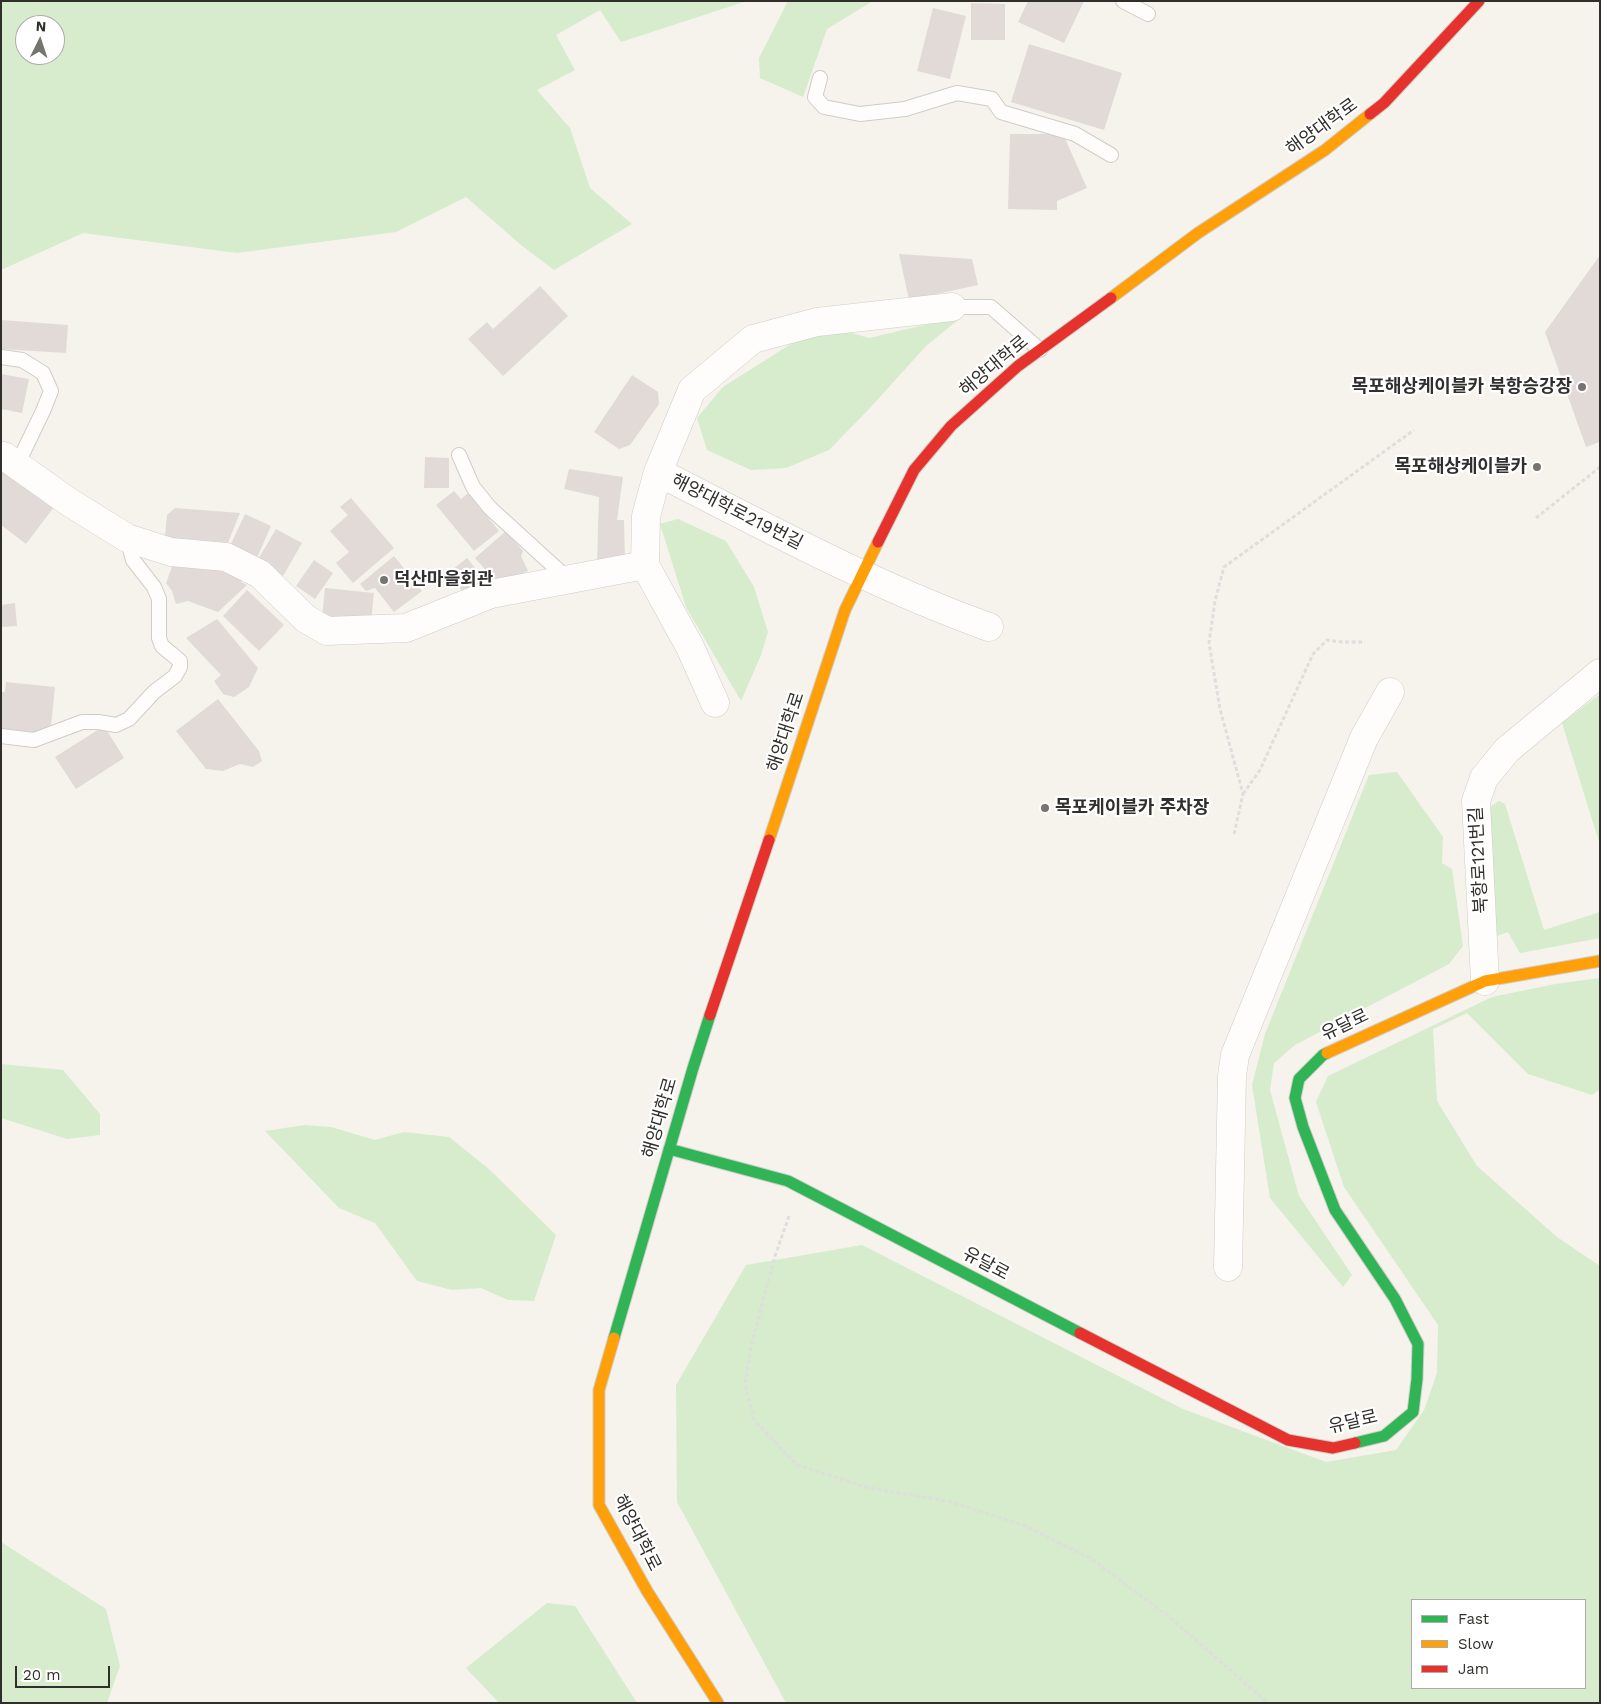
<!DOCTYPE html>
<meta charset="utf-8">
<style>
body{margin:0}
#map{position:relative;width:1601px;height:1704px;overflow:hidden;background:#f5f3ec;font-family:"Work Sans",sans-serif}
canvas{display:block}
.frame{position:absolute;inset:0;border:2px solid #312f2b;pointer-events:none}
.legend{position:absolute;left:1411px;top:1599px;width:175px;height:90px;box-sizing:border-box;background:#fff;border:1px solid #adacaa;margin:0;padding:6px 9px;list-style:none;font-size:15px;color:#312f2b}
.legend li{display:flex;align-items:center;gap:10px;height:25px}
.legend b{width:25px;border:1px solid #adacaa}
.north{position:absolute;left:15px;top:15px;width:50px;height:50px;box-sizing:border-box;background:#fff;border:1px solid #adacaa;border-radius:50%;rotate:4deg;font-size:14px;font-weight:700;line-height:20px;text-align:center;color:#312f2b}
.north::after{content:'';display:block;margin:auto;width:18px;height:22px;background:#76746f;clip-path:polygon(50% 0,100% 100%,50% 72%,0 100%)}
.scale{position:absolute;left:15px;top:1666px;width:95px;height:22px;box-sizing:border-box;border:2px solid #312f2b;border-top:0;padding-left:6px;font-size:15px;line-height:18px;white-space:nowrap;color:#312f2b;-webkit-text-stroke:4px #fff;paint-order:stroke}
</style>
<div id="map">
<canvas width="1601" height="1704"></canvas>
<div class="frame"></div>
<ul class="legend">
<li><b style="height:6px;background:#30b455"></b>Fast</li>
<li><b style="height:6px;background:#ff9f0a"></b>Slow</li>
<li><b style="height:6px;background:#e5322d"></b>Jam</li>
</ul>
<div class="north">N</div>
<div class="scale">20 m</div>
</div>
<script>
const context = document.querySelector('canvas').getContext('2d');
context.lineJoin = 'round';
function paint(path, color) { context.fillStyle = color; context.fill(path, 'evenodd'); }
function stroke(path, color, width, dash) { context.strokeStyle = color; context.lineWidth = width; context.lineCap = dash ? 'butt' : 'round'; context.setLineDash(dash || []); context.stroke(path); }
function label(font, color, halo, rows, align = 'center') {
  context.font = font + ' "Work Sans","Noto Sans KR",sans-serif'; context.lineWidth = 4.5; context.setLineDash([]); context.textBaseline = 'middle'; context.strokeStyle = halo; context.fillStyle = color; for (const [text, x, y, turn = 0] of rows) {
    context.save(); context.translate(x, y); context.rotate((+turn || 0) * Math.PI / 180); context.textAlign = isNaN(turn) ? turn : align; if (halo) context.strokeText(text, 0, 0); context.fillText(text, 0, 0); context.restore();
  }
}
paint(new Path2D(`
 M 1,1 L 747,1 L 621,42 L 600,10 L 556,35 L 575,70 L 537,90 L 570,128 L 590,188 L 632,224 L 554,270 L 521,245 L 466,197 L 396,232 L 237,253 L 83,233 L 1,270 ZM 25,25 L 55,25 L 55,55 L 25,55 Z
 M 788,1 L 873,1 L 827,29 L 803,97 L 760,78 L 759,58 Z
 M 963,316 L 926,346 L 870,408 L 829,450 L 786,468 L 751,470 L 707,450 L 697,418 L 723,387 L 794,342 L 834,328 L 869,338 Z
 M 678,519 L 726,541 L 754,587 L 768,632 L 761,655 L 741,701 L 686,607 L 660,524 Z
 M 1600,694 L 1600,845 L 1562,723 Z
 M 1397,772 L 1443,837 L 1442,863 L 1452,869 L 1463,946 L 1449,964 L 1295,1045 L 1274,1063 L 1270,1090 L 1299,1196 L 1352,1275 L 1343,1287 L 1270,1198 L 1252,1085 L 1265,1034 L 1369,775 Z
 M 1499,801 L 1505,804 L 1544,930 L 1600,912 L 1600,938 L 1520,953 L 1508,932 L 1497,936 L 1490,807 Z
 M 1600,978 L 1600,1089 L 1592,1095 L 1528,1074 L 1467,1013 L 1433,1029 L 1437,1101 L 1477,1166 L 1557,1237 L 1600,1266 L 1600,1703 L 786,1703 L 677,1502 L 676,1385 L 746,1265 L 862,1245 L 1183,1409 L 1326,1462 L 1396,1450 L 1424,1410 L 1437,1373 L 1438,1325 L 1344,1187 L 1316,1102 L 1328,1076 L 1492,997 L 1555,984 ZM 1412,1600 L 1585,1600 L 1585,1688 L 1412,1688 Z
 M 1,1064 L 63,1070 L 100,1114 L 100,1135 L 67,1139 L 1,1118 Z
 M 305,1125 L 331,1127 L 375,1140 L 404,1132 L 449,1137 L 489,1169 L 556,1235 L 534,1301 L 508,1300 L 481,1288 L 452,1290 L 417,1281 L 375,1223 L 339,1208 L 265,1131 Z
 M 1,1542 L 106,1609 L 120,1666 L 107,1703 L 1,1703 Z
 M 547,1603 L 575,1606 L 637,1703 L 499,1703 L 466,1668 Z`), '#d6eccc');
paint(new Path2D(`
 M 1028,1 L 1084,1 L 1064,43 L 1018,22 Z
 M 971,3 L 1005,4 L 1005,40 L 971,40 Z
 M 933,8 L 966,16 L 950,79 L 917,71 Z
 M 1029,44 L 1122,73 L 1104,130 L 1011,102 Z
 M 1010,134 L 1063,134 L 1087,188 L 1057,201 L 1057,210 L 1008,209 Z
 M 899,254 L 972,259 L 978,285 L 909,300 Z
 M 1600,255 L 1600,442 L 1586,447 L 1545,332 Z
 M 540,286 L 568,316 L 503,376 L 468,339 L 487,322 L 493,329 Z
 M 1,320 L 68,325 L 66,353 L 1,349 Z
 M 1,374 L 29,379 L 22,413 L 1,409 Z
 M 632,375 L 658,392 L 659,404 L 630,445 L 619,449 L 594,432 Z
 M 425,457 L 449,458 L 449,488 L 424,488 Z
 M 569,469 L 623,477 L 617,520 L 624,520 L 625,562 L 597,563 L 599,497 L 564,489 Z
 M 5,470 L 54,507 L 26,544 L 1,525 L 1,474 Z
 M 454,491 L 461,499 L 468,493 L 499,531 L 474,551 L 436,505 Z
 M 351,498 L 394,548 L 353,583 L 336,563 L 349,552 L 330,531 L 348,515 L 340,507 Z
 M 175,508 L 240,513 L 225,550 L 164,546 L 167,515 Z
 M 245,514 L 271,526 L 256,560 L 229,548 Z
 M 276,529 L 302,543 L 283,576 L 257,561 Z
 M 506,531 L 523,551 L 521,556 L 528,571 L 498,584 L 475,558 Z
 M 394,556 L 422,591 L 394,612 L 375,588 L 366,591 L 360,584 Z
 M 467,558 L 484,579 L 465,594 L 448,573 Z
 M 175,559 L 246,572 L 241,582 L 247,585 L 218,612 L 188,601 L 176,604 L 172,591 L 166,583 Z
 M 314,560 L 333,573 L 315,599 L 296,586 Z
 M 325,588 L 374,593 L 371,622 L 322,617 Z
 M 247,590 L 284,625 L 259,651 L 223,616 Z
 M 15,603 L 17,626 L 1,627 L 1,605 Z
 M 217,619 L 258,668 L 249,687 L 234,697 L 223,694 L 214,681 L 221,675 L 186,638 Z
 M 6,682 L 55,687 L 50,735 L 1,729 L 1,692 L 5,692 Z
 M 218,699 L 259,751 L 262,761 L 253,767 L 240,764 L 223,771 L 206,769 L 176,731 Z
 M 104,726 L 124,758 L 76,789 L 55,757 Z`), '#e2dad6');
const lane = new Path2D(`
 M 1123,1 L 1148,14
 M 820,78 L 815,97 L 824,107 L 860,114 L 905,109 L 957,93 L 992,99 L 1001,112 L 1075,134 L 1111,155
 M 952,307 L 991,307 L 1040,350
 M 1,357 L 22,360 L 43,373 L 51,391 L 43,411 L 17,465
 M 459,455 L 473,487 L 490,508 L 569,580
 M 1,736 L 34,740 L 82,722 L 98,722 L 116,725 L 129,719 L 154,692 L 175,676 L 180,667 L 180,661 L 162,646 L 159,638 L 159,599 L 154,587 L 133,560 L 127,538`);
const street = new Path2D(`
 M 1,456 L 4,456 L 69,502 L 127,538 L 171,552 L 226,557 L 260,574 L 306,619 L 327,631 L 406,628 L 491,594 L 645,565
 M 658,472 L 692,390 L 753,339 L 817,322 L 952,307
 M 715,703 L 690,647 L 645,565 L 646,516 L 658,472 C 766,527 874,586 989,627
 M 1485,981 L 1476,801 L 1484,778 L 1507,750 L 1600,673
 M 1228,1267 L 1232,1076 L 1235,1055 L 1364,738 L 1390,692`);
const fast = new Path2D(`
 M 1327,1053 L 1323,1055 L 1299,1079 L 1295,1098 L 1303,1127 L 1335,1210 L 1395,1299 L 1418,1344 L 1417,1379 L 1413,1412 L 1384,1436 L 1355,1443
 M 669,1149 L 788,1181 L 1080,1333
 M 614,1338 L 693,1068 L 710,1015`);
const slow = new Path2D(`
 M 1111,298 L 1198,233 L 1325,150 L 1370,114
 M 769,840 L 845,610 L 878,542
 M 1327,1053 L 1485,981 L 1600,961
 M 614,1338 L 599,1390 L 599,1505 L 647,1591 L 718,1703`);
const jam = new Path2D(`
 M 1370,114 L 1384,103 L 1479,1
 M 878,542 L 914,470 L 951,426 L 1018,366 L 1111,298
 M 710,1015 L 769,840
 M 1080,1333 L 1288,1440 L 1333,1448 L 1355,1443`);
stroke(lane, '#cfcdc8', 16);
stroke(street, '#cfcdc8', 29);
stroke(fast, '#cfcdc8', 13);
stroke(slow, '#cfcdc8', 13);
stroke(jam, '#cfcdc8', 13);
stroke(new Path2D(`
 M 1536,518 L 1600,467
 M 1243,794 L 1260,770 L 1313,654 L 1327,640 L 1342,642 L 1365,642
 M 1234,834 L 1243,794 L 1220,709 L 1209,643 L 1215,601 L 1224,567 L 1414,430
 M 789,1216 L 775,1256 L 752,1342 L 745,1383 L 754,1420 L 797,1465 L 869,1488 L 948,1501 L 1023,1525 L 1090,1558 L 1167,1615 L 1268,1703`), '#dededc', 3, [4, 2.5]);
stroke(lane, '#fefdfc', 14);
stroke(street, '#fefdfc', 28);
stroke(fast, '#30b455', 11);
stroke(slow, '#ff9f0a', 11);
stroke(jam, '#e5322d', 11);
for (const [x, y, r, color] of [
 [1582,387,5,"#76746f"],
 [1537,467,5,"#76746f"],
 [384,580,5,"#76746f"],
 [1045,808,5,"#76746f"]
]) { const dot = new Path2D(); dot.arc(x, y, r, 0, 2 * Math.PI); context.fillStyle = color; context.fill(dot); stroke(dot, '#fff', 2); }
label('18px', '#312f2b', '#fff', [
 ["해양대학로",1322,127,-36],
 ["해양대학로",994,366,-40],
 ["해양대학로219번길",737,512,27],
 ["해양대학로",786,732,-72],
 ["북항로121번길",1479,860,-93],
 ["유달로",1345,1025,-25],
 ["해양대학로",660,1118,-74],
 ["유달로",986,1264,28],
 ["유달로",1353,1422,-13],
 ["해양대학로",637,1533,63]
]);
label('bold 18px', '#312f2b', '#fff', [
 ["목포해상케이블카 북항승강장",1572,387],
 ["목포해상케이블카",1527,467],
 ["덕산마을회관",394,580,"left"],
 ["목포케이블카 주차장",1055,808,"left"]
], 'right');
</script>
